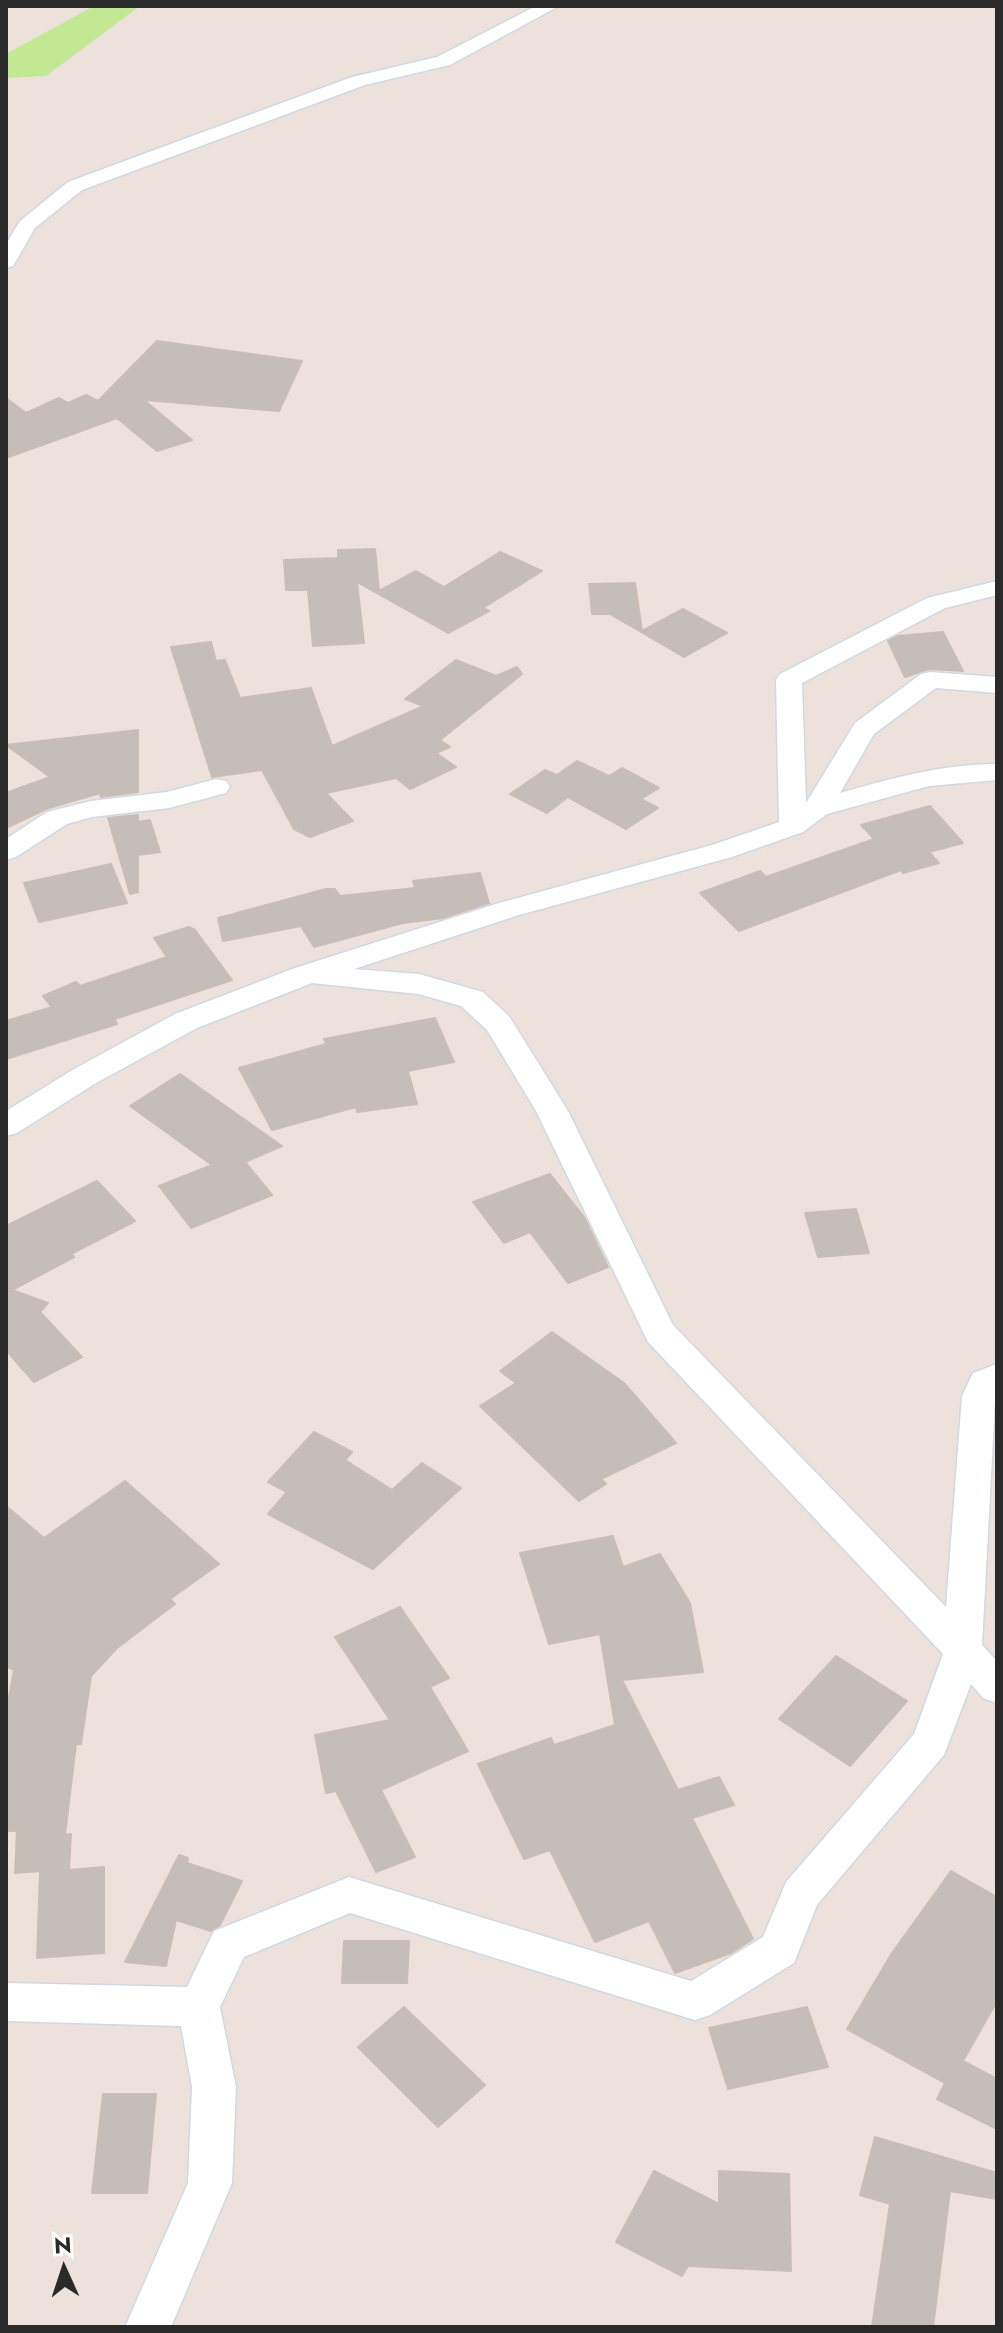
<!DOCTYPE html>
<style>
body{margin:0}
#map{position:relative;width:1003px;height:2333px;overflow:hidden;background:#ede2db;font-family:Jost,sans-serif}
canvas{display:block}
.frame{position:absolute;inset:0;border:8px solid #2a2a2a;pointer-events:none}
.north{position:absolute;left:24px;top:2229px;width:80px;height:80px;-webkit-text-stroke:6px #fff;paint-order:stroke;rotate:357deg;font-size:22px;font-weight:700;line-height:32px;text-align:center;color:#2a2a2a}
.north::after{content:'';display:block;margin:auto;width:28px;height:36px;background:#2a2a2a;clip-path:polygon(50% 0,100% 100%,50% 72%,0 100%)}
</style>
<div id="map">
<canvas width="1003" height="2333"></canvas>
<div class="frame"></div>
<div class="north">N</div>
</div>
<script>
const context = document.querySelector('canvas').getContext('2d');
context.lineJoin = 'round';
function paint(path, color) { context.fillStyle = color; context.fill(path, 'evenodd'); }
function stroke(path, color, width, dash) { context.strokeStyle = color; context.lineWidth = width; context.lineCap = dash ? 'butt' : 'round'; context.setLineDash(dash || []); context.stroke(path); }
paint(new Path2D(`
 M 94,6 L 140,6 L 46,76 L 6,78 L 6,54 Z`), '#c2e893');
const building = new Path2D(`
 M 157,341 L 302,361 L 279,411 L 144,400 L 192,440 L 157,451 L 117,418 L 6,458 L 6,398 L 26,413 L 59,398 L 68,403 L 86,395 L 98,401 Z
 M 375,549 L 379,591 L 416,571 L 444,587 L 500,552 L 542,571 L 483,608 L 489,611 L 448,633 L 357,582 L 364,643 L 313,646 L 308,590 L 286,590 L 284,560 L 338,558 L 338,550 Z
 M 635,583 L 642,631 L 683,609 L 727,633 L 684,657 L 610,614 L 592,614 L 589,584 Z
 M 943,632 L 963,671 L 929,669 L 905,677 L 888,641 L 898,636 Z
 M 211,642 L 216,661 L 225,660 L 240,698 L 311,688 L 332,746 L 424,706 L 405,699 L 456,660 L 496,676 L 517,667 L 522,674 L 440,740 L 450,747 L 436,753 L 456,767 L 410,789 L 396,778 L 326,793 L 353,821 L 310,837 L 294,829 L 262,770 L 212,777 L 171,647 Z
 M 138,730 L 138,792 L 101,797 L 100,793 L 46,809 L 6,828 L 6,793 L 50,777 L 6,745 Z
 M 577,761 L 609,776 L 622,768 L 659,788 L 641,799 L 658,808 L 626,829 L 568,797 L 547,813 L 510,794 L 545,770 L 557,775 Z
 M 930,806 L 963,843 L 929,852 L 939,863 L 903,873 L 901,870 L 739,931 L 700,893 L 760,871 L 766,877 L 874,839 L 861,825 Z
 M 138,815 L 138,822 L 150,820 L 160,852 L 138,855 L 138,892 L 130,894 L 108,818 Z
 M 111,864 L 127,903 L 39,922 L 24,883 Z
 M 480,873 L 489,903 L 443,918 L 403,923 L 314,947 L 301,926 L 223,941 L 218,918 L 326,889 L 335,889 L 340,896 L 415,888 L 413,881 Z
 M 189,927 L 195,930 L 232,980 L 115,1019 L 117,1024 L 6,1059 L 6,1021 L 52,1007 L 43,996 L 76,982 L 80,986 L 167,957 L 154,938 Z
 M 435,1018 L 454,1062 L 408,1071 L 417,1104 L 357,1112 L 356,1107 L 272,1130 L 239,1068 L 326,1044 L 324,1039 Z
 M 180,1074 L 282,1146 L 245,1162 L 272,1195 L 191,1228 L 159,1186 L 212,1165 L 130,1106 Z
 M 550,1174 L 584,1217 L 608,1267 L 568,1283 L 530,1232 L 504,1243 L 473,1202 Z
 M 97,1181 L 135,1221 L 71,1254 L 74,1257 L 12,1290 L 48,1303 L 40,1312 L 82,1357 L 34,1382 L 6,1350 L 6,1226 Z
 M 856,1209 L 869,1253 L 818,1257 L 805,1213 Z
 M 552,1332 L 624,1383 L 676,1443 L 601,1479 L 606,1484 L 579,1501 L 480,1406 L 516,1383 L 500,1371 Z
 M 314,1432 L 352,1452 L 345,1460 L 392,1490 L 422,1463 L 461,1488 L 373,1569 L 268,1514 L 287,1492 L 268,1482 Z
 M 125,1481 L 219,1564 L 170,1599 L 175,1604 L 117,1648 L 91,1676 L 81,1744 L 76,1744 L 65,1835 L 71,1834 L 69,1870 L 104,1867 L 104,1953 L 37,1958 L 40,1871 L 15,1873 L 17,1831 L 6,1831 L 6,1713 L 14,1670 L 6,1666 L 6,1506 L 44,1538 Z
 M 613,1536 L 623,1567 L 660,1554 L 690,1603 L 703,1672 L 622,1680 L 678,1790 L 719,1777 L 734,1805 L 692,1818 L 753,1939 L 731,1953 L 675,1973 L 649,1921 L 595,1942 L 550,1850 L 524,1859 L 478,1764 L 551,1738 L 554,1745 L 615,1725 L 600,1634 L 549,1644 L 520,1553 Z
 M 400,1607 L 449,1678 L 430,1687 L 468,1751 L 381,1790 L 415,1857 L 376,1872 L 336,1791 L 326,1793 L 315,1735 L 390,1720 L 335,1637 Z
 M 836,1656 L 907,1701 L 850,1766 L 779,1719 Z
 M 179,1855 L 188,1858 L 187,1863 L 242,1881 L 220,1925 L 211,1931 L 176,1920 L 166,1966 L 125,1962 Z
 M 951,1871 L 997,1897 L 997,2001 L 963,2061 L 997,2079 L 997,2129 L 937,2099 L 945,2083 L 847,2029 L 892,1953 Z
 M 344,1941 L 409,1941 L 407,1983 L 342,1983 Z
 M 404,2007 L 485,2085 L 438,2127 L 358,2047 Z
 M 807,2007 L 828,2067 L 728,2089 L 709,2028 Z
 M 103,2094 L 156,2094 L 147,2193 L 92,2193 Z
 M 875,2137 L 997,2173 L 997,2199 L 950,2191 L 933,2327 L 872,2327 L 890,2204 L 860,2195 Z
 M 654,2171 L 719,2204 L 719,2171 L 789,2174 L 791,2271 L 688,2266 L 682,2276 L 616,2242 Z`);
paint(building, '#c5bdb7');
stroke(building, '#c9bdb5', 2);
const minor = new Path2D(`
 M 536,6 L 559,6 L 450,65 L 365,85 L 82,190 L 35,228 L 13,266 L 6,268 L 6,244 L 20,221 L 68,182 L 352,77 L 437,57 Z
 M 997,581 L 997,595 L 945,608 L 802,683 L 806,803 L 855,723 L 921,674 L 930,672 L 997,677 L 997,693 L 936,688 L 874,734 L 840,793 C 892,778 943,764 997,764 L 997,780 L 929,786 L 827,814 L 803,832 L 732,857 L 519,915 L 354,969 L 419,974 L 483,992 L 509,1016 L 568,1111 L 673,1325 L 946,1607 L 962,1396 L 973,1373 L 997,1364 L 982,1645 L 997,1661 L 997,1703 L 983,1698 L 971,1684 L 944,1755 L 817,1905 L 794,1963 L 710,2015 L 695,2020 L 350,1913 L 244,1957 L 220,2007 L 236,2087 L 232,2183 L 171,2327 L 125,2327 L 188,2183 L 192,2087 L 181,2026 L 6,2021 L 6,1983 L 187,1987 L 214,1931 L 349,1877 L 691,1981 L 763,1937 L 786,1882 L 914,1734 L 943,1654 L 648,1342 L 536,1111 L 487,1030 L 461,1006 L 418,994 L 312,983 L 197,1028 L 96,1083 L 17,1133 L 6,1136 L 6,1111 L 74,1069 L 175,1014 L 295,968 L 499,903 L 712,845 L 779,822 L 776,680 L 780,674 L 927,598 Z
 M 216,779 L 226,781 L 230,787 L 226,793 L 169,808 L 92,817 L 67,824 L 16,857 L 6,860 L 6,839 L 47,812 L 91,801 L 167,792 Z`);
stroke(minor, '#d0d8e4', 3);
paint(minor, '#fff');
</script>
